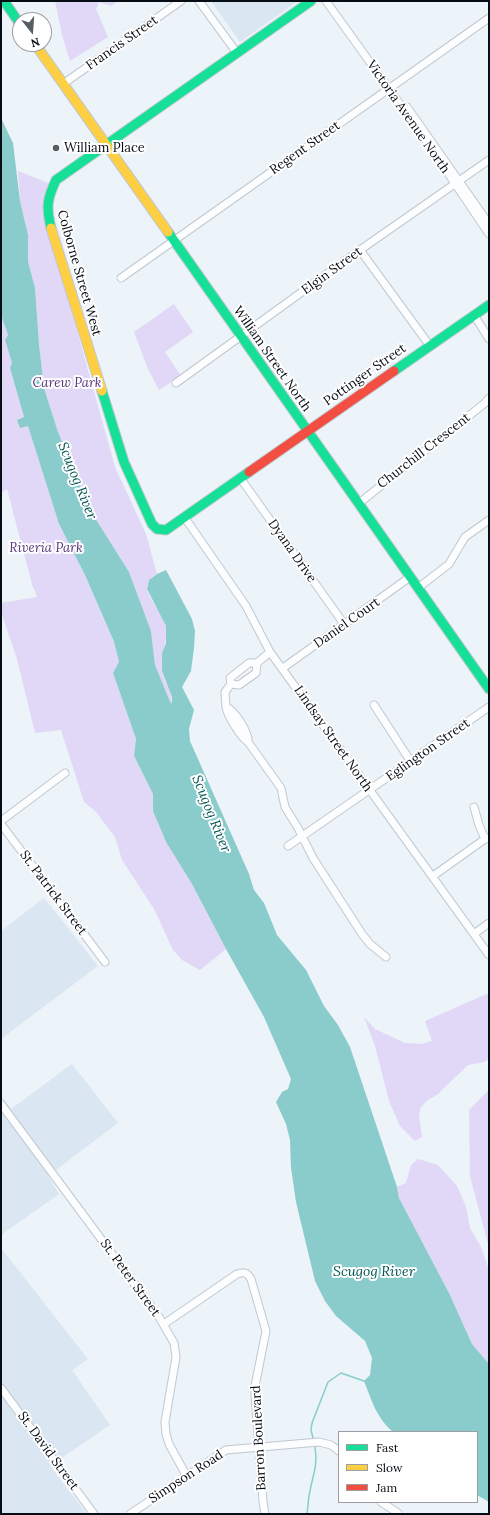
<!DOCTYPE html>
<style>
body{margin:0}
#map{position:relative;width:490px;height:1515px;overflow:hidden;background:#ecf3f9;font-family:Lora,serif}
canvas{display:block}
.frame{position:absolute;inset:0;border:2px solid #070d14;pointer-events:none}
.legend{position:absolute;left:338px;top:1431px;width:140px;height:72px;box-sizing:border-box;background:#fff;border:1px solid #9c9ea1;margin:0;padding:5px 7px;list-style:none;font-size:12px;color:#070d14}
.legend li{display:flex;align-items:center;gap:8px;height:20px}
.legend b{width:20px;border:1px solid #9c9ea1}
.north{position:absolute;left:12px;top:12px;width:40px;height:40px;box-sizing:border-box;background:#fff;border:1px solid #9c9ea1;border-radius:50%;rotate:163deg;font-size:11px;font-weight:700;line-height:16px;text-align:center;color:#070d14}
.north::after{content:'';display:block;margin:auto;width:14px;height:18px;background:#575e64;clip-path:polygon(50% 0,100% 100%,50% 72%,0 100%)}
</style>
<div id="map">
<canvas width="490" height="1515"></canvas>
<div class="frame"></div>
<ul class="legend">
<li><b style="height:5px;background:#16e098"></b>Fast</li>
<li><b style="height:5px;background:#ffcf43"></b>Slow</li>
<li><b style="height:5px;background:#f24e42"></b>Jam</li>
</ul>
<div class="north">N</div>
</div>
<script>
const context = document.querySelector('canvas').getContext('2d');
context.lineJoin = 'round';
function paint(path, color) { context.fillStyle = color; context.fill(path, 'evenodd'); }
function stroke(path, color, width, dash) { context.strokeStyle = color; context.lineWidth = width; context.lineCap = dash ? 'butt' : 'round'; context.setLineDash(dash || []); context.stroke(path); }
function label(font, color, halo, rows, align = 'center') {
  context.font = font + ' Lora,serif'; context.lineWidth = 4; context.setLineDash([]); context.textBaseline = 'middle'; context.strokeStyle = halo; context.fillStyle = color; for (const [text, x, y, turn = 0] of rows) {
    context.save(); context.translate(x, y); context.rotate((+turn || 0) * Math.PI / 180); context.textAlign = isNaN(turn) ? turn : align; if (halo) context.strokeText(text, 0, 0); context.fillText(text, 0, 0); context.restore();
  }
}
paint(new Path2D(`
 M 211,1 L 298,1 L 240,42 Z
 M 44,898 L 98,966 L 1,1039 L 1,931 Z
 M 72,1064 L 118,1123 L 48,1176 L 59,1194 L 1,1235 L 1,1096 L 11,1109 Z
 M 1,1248 L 88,1359 L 72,1370 L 110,1425 L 50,1466 L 87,1514 L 1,1514 Z`), '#dae6f1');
paint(new Path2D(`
 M 55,1 L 118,1 L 111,6 L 99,2 L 96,9 L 108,37 L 70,61 L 62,35 Z
 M 18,171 L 51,184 L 50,233 L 115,467 L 146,534 L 157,574 C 152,577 147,581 147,588 C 148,598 164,616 166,627 C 168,643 160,654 162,670 C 163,681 175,693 171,705 L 155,665 L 151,631 L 129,572 L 90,510 L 58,432 L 44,388 L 39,344 L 35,288 L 28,261 L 28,235 L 20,201 Z
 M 1,283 L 2,318 L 8,335 L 5,340 L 12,363 L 10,368 L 24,417 L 17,420 L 28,425 L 59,524 L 85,575 L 114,643 L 119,663 L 113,673 L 136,739 L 134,757 L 153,794 L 153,811 L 166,842 L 192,884 L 226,949 L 200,970 L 182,960 L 173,950 L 154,909 L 122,860 L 115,837 L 96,812 L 84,802 L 61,730 L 35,733 L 17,659 L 1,612 L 1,603 L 37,597 L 34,588 L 33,588 L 7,489 L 1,493 Z
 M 174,304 L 193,332 L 165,352 L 181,376 L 159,390 L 148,369 L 134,332 Z
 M 489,993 L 489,1059 L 484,1062 L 468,1065 L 438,1094 L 428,1100 L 421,1107 L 419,1116 L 422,1137 L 415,1141 L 400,1126 L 389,1101 L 375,1046 L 364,1017 L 375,1029 L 405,1043 L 422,1044 L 432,1041 L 425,1021 Z
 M 489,1090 L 489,1248 L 470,1176 L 469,1110 Z
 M 418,1159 L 438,1165 L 457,1186 L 466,1207 L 470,1228 L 481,1247 L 489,1270 L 489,1364 L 472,1344 L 450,1295 L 399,1198 L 397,1187 L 406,1183 L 411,1165 Z`), '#e0d8f6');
paint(new Path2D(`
 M 1,118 L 13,143 L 20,201 L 28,235 L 28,261 L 35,288 L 39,344 L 44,388 L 58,432 L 90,510 L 129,572 L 151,631 L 155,665 L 171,704 L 172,701 L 172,697 L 162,671 L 162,653 L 166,643 L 166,626 L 147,589 L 149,580 L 157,574 L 166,570 L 192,619 L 195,631 L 194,648 L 191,671 L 182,687 L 194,710 L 189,729 L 190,741 L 249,874 L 254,890 L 264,903 L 277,935 L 306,970 L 324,1006 L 338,1025 L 350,1047 L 397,1187 L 399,1198 L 450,1295 L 472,1344 L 489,1364 L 489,1502 L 477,1495 L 477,1432 L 393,1432 C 376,1417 372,1401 364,1381 L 370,1375 L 372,1358 L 365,1341 L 336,1316 L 325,1301 L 315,1281 L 296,1202 L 291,1168 L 290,1140 L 286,1124 L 276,1102 L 282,1092 L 288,1089 L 291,1079 L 264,1017 L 226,949 L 192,884 L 166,842 L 153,811 L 153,794 L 134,756 L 136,739 L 113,673 L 119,662 L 114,642 L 85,575 L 59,524 L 28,426 L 20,428 L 17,420 L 24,417 L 10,368 L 12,363 L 5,340 L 8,335 L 2,318 L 1,283 Z`), '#89cccb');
stroke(new Path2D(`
 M 313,1438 L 311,1430 L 312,1423 L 328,1382 L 341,1373 L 364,1381
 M 307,1514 C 308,1507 308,1499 310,1491 C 313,1474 318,1466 315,1447`), '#89cccb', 1.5);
const street = new Path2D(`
 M 199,1 L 237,53
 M 326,1 L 425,139 L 489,234
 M 63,84 L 181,1
 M 407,107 L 489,224
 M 360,250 L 430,346
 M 121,278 L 489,18
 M 474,315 L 489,339
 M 176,383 L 360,250 L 489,160
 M 241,479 L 344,624
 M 358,504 L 485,403 L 489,398
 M 185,518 L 246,606 L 270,652 L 489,955
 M 418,588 L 449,564 L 465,537 L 489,520
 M 257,663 L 270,652
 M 283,668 L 410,577
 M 374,705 L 411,762
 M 226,707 C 227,715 241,738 248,742 C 249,733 235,710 226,707 L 225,692 L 231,684 L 239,685 L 256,673 L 257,663 L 249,663 L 230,678 L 231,684
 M 248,742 L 281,788 L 285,807 L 298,828 L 313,858 L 362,934 L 370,944 L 386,957
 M 474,807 L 479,825 L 485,839
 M 1,821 L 65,773
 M 1,824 L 105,962
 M 288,846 L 489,707
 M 433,876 L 485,839 L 489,838
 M 474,934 L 489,923
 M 1,1104 L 159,1317 L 174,1343 L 176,1357 L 165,1422 L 166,1434 L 169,1444 L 186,1475
 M 164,1324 L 237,1274 C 244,1272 247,1272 251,1279 L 266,1331 L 255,1386 L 255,1395 L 263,1502 L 265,1514
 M 1,1388 L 94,1514
 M 381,1502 L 398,1513
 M 130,1514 L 226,1450 L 319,1442 L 331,1445 L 339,1451`);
const fast = new Path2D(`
 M 4,1 L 20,24
 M 51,228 C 46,207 47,199 56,180 L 311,1
 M 168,232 L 489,689
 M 394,371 L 489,305
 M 102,391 L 124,462 L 152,524 L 157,529 L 166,530 L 249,472`);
const slow = new Path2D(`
 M 35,44 L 168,232
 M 51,228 L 102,391`);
const jam = new Path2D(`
 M 249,472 L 394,371`);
stroke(street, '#c1c8cf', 9);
stroke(fast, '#c1c8cf', 11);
stroke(slow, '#c1c8cf', 11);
stroke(jam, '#c1c8cf', 11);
stroke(street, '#fcfdfe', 7);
stroke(fast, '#16e098', 9);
stroke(slow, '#ffcf43', 9);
stroke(jam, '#f24e42', 9);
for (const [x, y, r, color] of [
 [56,148,4,"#575e64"]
]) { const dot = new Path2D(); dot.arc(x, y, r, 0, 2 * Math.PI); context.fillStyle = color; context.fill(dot); stroke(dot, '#fff', 1.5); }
label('13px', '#070d14', '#fff', [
 ["Francis Street",122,43,-35],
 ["Victoria Avenue North",408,117,55],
 ["Regent Street",305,148,-35],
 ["Elgin Street",332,271,-36],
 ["Colborne Street West",79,273,74],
 ["William Street North",272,359,55],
 ["Pottinger Street",365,375,-35],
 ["Churchill Crescent",424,451,-38],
 ["Dyana Drive",292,551,55],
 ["Daniel Court",347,623,-35],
 ["Lindsay Street North",333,739,55],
 ["Eglington Street",428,750,-35],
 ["St. Patrick Street",53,893,53],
 ["St. Peter Street",130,1278,54],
 ["Barron Boulevard",259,1438,-93],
 ["St. David Street",48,1451,54],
 ["Simpson Road",186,1477,-33]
]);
label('13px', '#070d14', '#fff', [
 ["William Place",64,148]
], 'left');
label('italic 13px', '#57347b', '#fff', [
 ["Carew Park",67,383],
 ["Riveria Park",46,548]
]);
label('italic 14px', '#005653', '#fff', [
 ["Scugog River",77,481,68],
 ["Scugog River",211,814,68],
 ["Scugog River",374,1272]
]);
</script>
